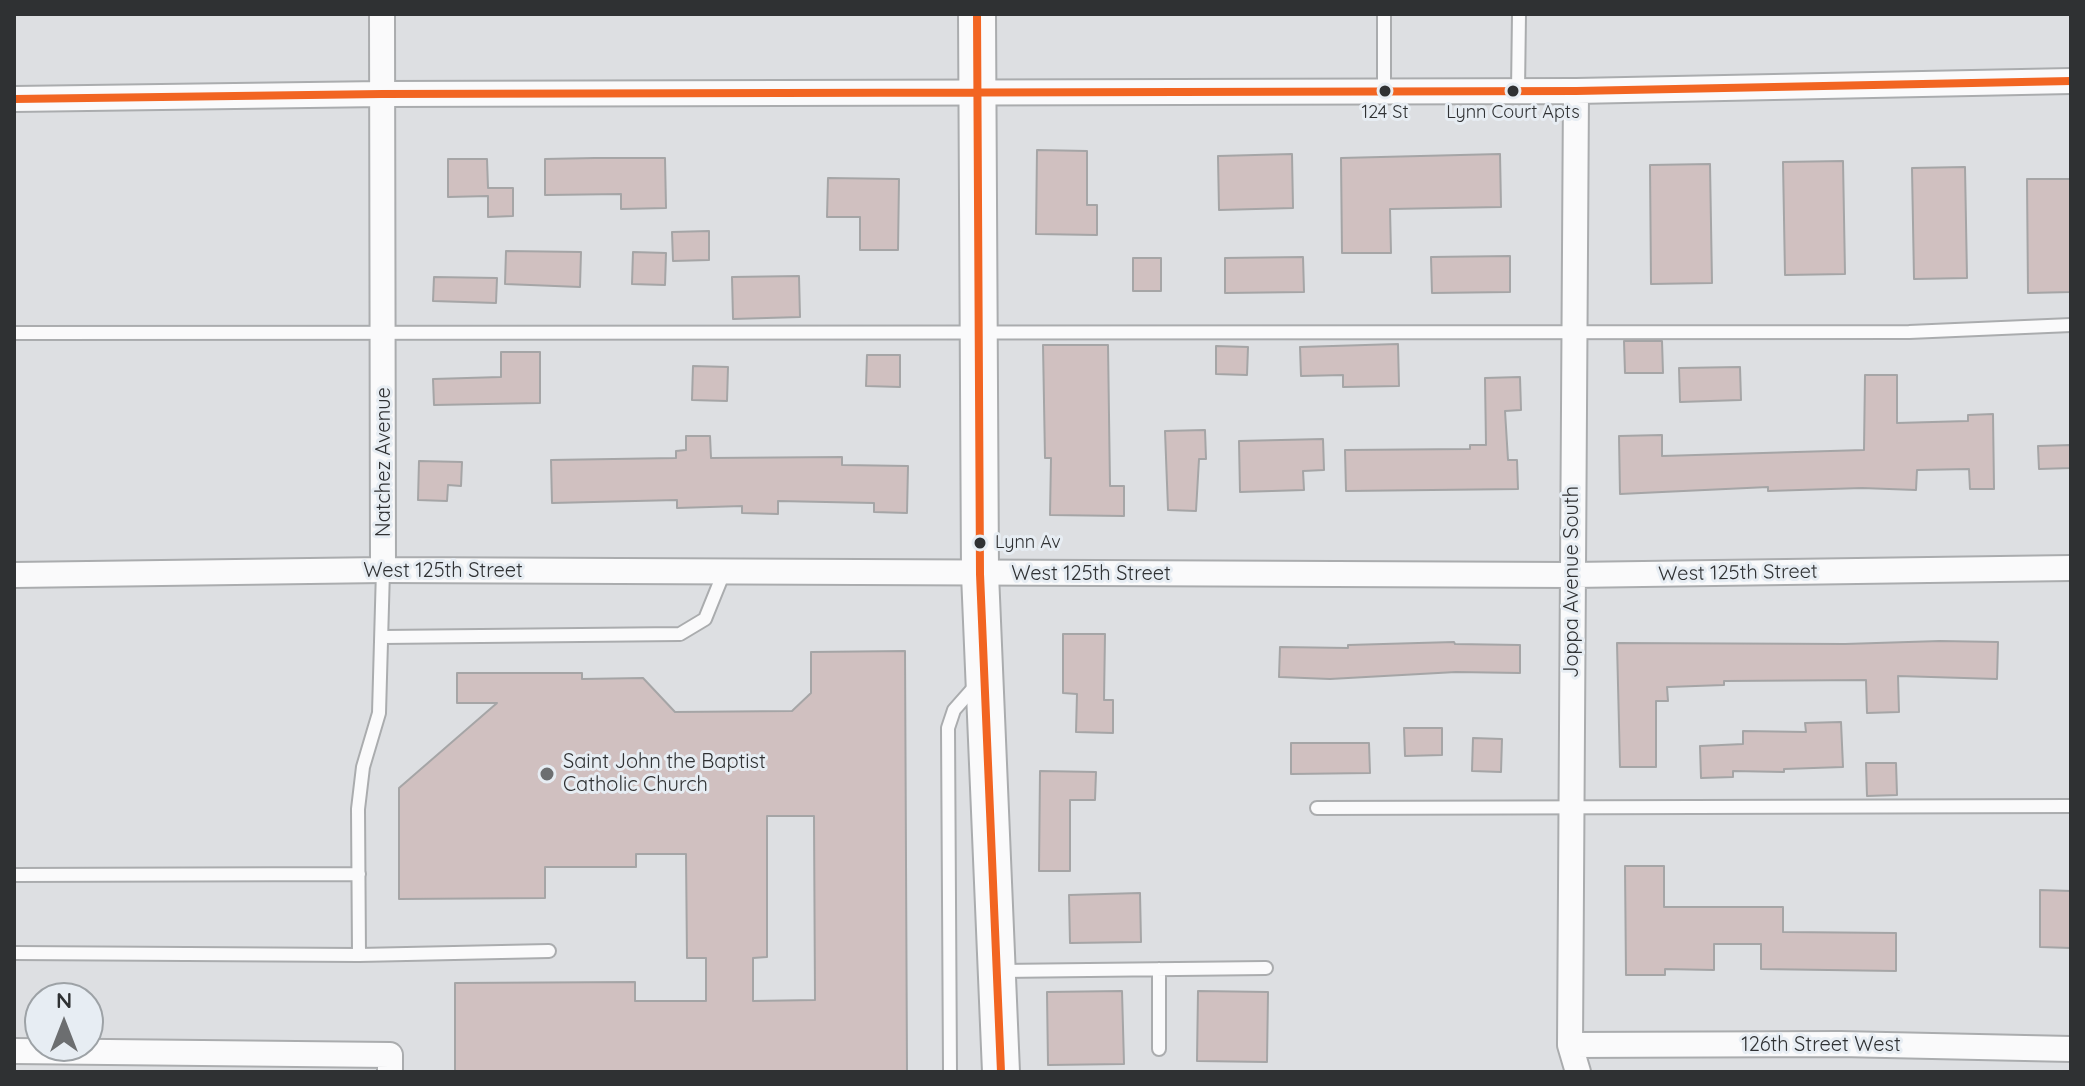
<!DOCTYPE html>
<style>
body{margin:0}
#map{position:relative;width:2085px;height:1086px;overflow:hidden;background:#dddfe2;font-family:Quicksand,sans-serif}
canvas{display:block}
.frame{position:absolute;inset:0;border:16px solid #2f3133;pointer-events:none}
.north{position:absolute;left:24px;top:982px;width:80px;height:80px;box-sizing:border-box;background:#e7edf3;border:2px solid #9da2a6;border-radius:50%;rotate:0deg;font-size:22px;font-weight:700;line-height:32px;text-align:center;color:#2f3133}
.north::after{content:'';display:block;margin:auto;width:28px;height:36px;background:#6c6e70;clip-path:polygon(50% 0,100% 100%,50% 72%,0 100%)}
</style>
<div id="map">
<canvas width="2085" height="1086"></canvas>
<div class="frame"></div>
<div class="north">N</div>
</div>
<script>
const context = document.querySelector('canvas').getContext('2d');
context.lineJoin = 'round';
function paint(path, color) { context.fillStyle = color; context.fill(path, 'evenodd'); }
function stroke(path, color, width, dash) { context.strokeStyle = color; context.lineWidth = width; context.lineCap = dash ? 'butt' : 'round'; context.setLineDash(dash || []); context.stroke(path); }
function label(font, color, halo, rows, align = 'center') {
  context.font = font + ' Quicksand,sans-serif'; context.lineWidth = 6; context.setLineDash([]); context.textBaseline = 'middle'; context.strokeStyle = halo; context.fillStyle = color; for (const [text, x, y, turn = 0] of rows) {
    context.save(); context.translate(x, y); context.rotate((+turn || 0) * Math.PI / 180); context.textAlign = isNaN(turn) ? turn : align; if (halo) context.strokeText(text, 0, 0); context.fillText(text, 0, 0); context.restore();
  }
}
const building = new Path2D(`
 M 1037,150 L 1087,151 L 1087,205 L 1097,205 L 1097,235 L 1036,234 Z
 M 1292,154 L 1293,208 L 1219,210 L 1218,156 Z
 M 1500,154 L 1501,207 L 1390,209 L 1391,253 L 1342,253 L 1341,158 Z
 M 595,158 L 665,158 L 666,208 L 621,209 L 621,194 L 545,195 L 545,159 Z
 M 448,159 L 487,159 L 488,188 L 513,188 L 513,216 L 488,217 L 488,196 L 448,197 Z
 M 1843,161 L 1845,274 L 1785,275 L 1783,162 Z
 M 1710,164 L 1712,283 L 1651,284 L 1650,165 Z
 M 1965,167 L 1967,278 L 1914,279 L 1912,168 Z
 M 828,178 L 899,179 L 898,250 L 860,250 L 860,217 L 827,217 Z
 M 2027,179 L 2071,179 L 2071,292 L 2028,293 Z
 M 709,231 L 709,260 L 673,261 L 672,232 Z
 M 506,251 L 581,252 L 580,287 L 505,284 Z
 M 633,252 L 666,253 L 665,285 L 632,284 Z
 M 1510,256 L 1510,292 L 1432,293 L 1431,257 Z
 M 1303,257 L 1304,292 L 1225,293 L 1225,258 Z
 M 1133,258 L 1161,258 L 1161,291 L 1133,291 Z
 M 799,276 L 800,317 L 733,319 L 732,277 Z
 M 434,277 L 497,278 L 496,303 L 433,301 Z
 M 1624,341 L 1662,341 L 1663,373 L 1625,373 Z
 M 1398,344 L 1399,386 L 1343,387 L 1343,375 L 1301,376 L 1300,347 Z
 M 1043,345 L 1108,345 L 1110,486 L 1124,486 L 1124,516 L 1050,515 L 1051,458 L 1045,458 Z
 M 1216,346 L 1248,347 L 1247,375 L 1216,374 Z
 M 501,352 L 540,352 L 540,403 L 434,405 L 433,379 L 501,377 Z
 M 867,355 L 900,355 L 900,387 L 866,386 Z
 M 693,366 L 728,367 L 727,401 L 692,400 Z
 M 1740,367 L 1741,400 L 1680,402 L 1679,368 Z
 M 1865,375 L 1897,375 L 1897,423 L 1968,421 L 1968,415 L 1993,414 L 1994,489 L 1970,489 L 1969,469 L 1917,470 L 1916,490 L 1862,488 L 1768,491 L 1768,487 L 1620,494 L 1619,436 L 1662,435 L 1662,456 L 1864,450 Z
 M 1520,377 L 1521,410 L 1505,411 L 1508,460 L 1517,460 L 1518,489 L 1346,491 L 1345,450 L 1470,449 L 1470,445 L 1486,445 L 1485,378 Z
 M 1205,430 L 1206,459 L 1199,459 L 1196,511 L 1168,510 L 1165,431 Z
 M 686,436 L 710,436 L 711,458 L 842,457 L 842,465 L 908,466 L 907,513 L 874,512 L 874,503 L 778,501 L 778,514 L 742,513 L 742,506 L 677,508 L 677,500 L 552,503 L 551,460 L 676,458 L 676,451 L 686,450 Z
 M 1323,439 L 1324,470 L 1303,471 L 1304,490 L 1240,492 L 1239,441 Z
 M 2071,445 L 2071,468 L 2039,469 L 2038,446 Z
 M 419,461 L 462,462 L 461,486 L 448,485 L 447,501 L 418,500 Z
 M 1063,634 L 1105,634 L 1104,700 L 1113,700 L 1113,733 L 1076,732 L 1077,694 L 1063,693 Z
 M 1940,641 L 1998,642 L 1997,679 L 1898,676 L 1899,712 L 1867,713 L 1866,680 L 1724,681 L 1724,685 L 1667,687 L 1668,701 L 1656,701 L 1656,767 L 1620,767 L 1617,643 L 1845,644 Z
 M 1454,642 L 1455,644 L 1520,645 L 1520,673 L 1456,672 L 1330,679 L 1279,677 L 1280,647 L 1348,648 L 1348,645 Z
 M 905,651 L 907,1072 L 455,1072 L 455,983 L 635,982 L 635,1001 L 706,1001 L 706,958 L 687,958 L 686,854 L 636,854 L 636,867 L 545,867 L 545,898 L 399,899 L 399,788 L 497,703 L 457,703 L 457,673 L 582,673 L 582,679 L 643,678 L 675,712 L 792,711 L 811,693 L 811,652 ZM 767,816 L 814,816 L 815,1000 L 753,1001 L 753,958 L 767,957 Z
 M 1841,722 L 1843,767 L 1784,769 L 1784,772 L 1733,771 L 1733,777 L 1701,778 L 1700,746 L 1743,744 L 1743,731 L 1806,732 L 1805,723 Z
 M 1404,728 L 1442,728 L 1442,755 L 1405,756 Z
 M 1473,738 L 1502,739 L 1501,772 L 1472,771 Z
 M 1291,743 L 1369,743 L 1370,773 L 1291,774 Z
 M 1866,763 L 1896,763 L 1897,795 L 1867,796 Z
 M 1040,771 L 1096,772 L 1095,800 L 1070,800 L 1070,871 L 1039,871 Z
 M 1625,866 L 1664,866 L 1664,907 L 1783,907 L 1783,932 L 1896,933 L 1896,971 L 1761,969 L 1761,944 L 1714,944 L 1714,970 L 1665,969 L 1665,975 L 1626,975 Z
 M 2040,890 L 2071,891 L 2071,948 L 2040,947 Z
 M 1140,893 L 1141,942 L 1070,943 L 1069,895 Z
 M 1122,991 L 1124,1064 L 1048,1065 L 1047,992 Z
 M 1198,991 L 1268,992 L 1267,1062 L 1197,1061 Z`);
paint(building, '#d0c0c0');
stroke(building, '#a5a5a6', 2);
const lane = new Path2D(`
 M 1384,14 L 1384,92
 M 1518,91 L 1519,14
 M 14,333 L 1909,332 L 2071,325
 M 382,637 L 680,634 L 705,619 L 724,572
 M 1317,808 L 2071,806
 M 14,875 L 359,874
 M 14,953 L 359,955 L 549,951
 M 359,955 L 358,809 L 363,767 L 379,713 L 383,570
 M 1000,971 L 1266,968
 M 1159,1049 L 1159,969
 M 950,1072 L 948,728 L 954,710 L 977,684`);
const street = new Path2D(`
 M 382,14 L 383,570
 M 1576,91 L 1570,1045 L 1578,1072
 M 14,99 L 382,94 L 1576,91 L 2071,81
 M 14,575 L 383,570 L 1572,575 L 2071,568
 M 1570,1045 L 1840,1044 L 2071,1049
 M 14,1051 L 390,1055 L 390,1072`);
const secondary = new Path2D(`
 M 977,14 L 980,574 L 1001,1072`);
stroke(lane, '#aaacae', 16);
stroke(street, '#aaacae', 28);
stroke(secondary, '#aaacae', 40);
stroke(lane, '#fafafb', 12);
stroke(street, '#fafafb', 24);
stroke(secondary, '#fafafb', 36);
stroke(new Path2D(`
 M 977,14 L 980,574 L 1001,1072
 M 14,99 L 382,94 L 1576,91 L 2071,81`), '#f26522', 8);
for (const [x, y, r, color] of [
 [1385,91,7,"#2f3133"],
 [1513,91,7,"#2f3133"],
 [980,543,7,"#2f3133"],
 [547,774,8,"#6c6e70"]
]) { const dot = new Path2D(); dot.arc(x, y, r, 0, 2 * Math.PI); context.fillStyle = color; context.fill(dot); stroke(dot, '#e7edf3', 3); }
label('18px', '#2f3133', '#e7edf3', [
 ["124 St",1385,113],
 ["Lynn Court Apts",1513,113],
 ["Lynn Av",995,543,"left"]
]);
label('20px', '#2f3133', '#e7edf3', [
 ["Natchez Avenue",384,462,-90],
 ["West 125th Street",443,571],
 ["West 125th Street",1738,573,-1],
 ["West 125th Street",1091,574],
 ["Joppa Avenue South",1572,582,-90],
 ["126th Street West",1821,1045]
]);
label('20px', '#2f3133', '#e7edf3', [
 ["Saint John the Baptist",563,762],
 ["Catholic Church",563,785]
], 'left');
</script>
